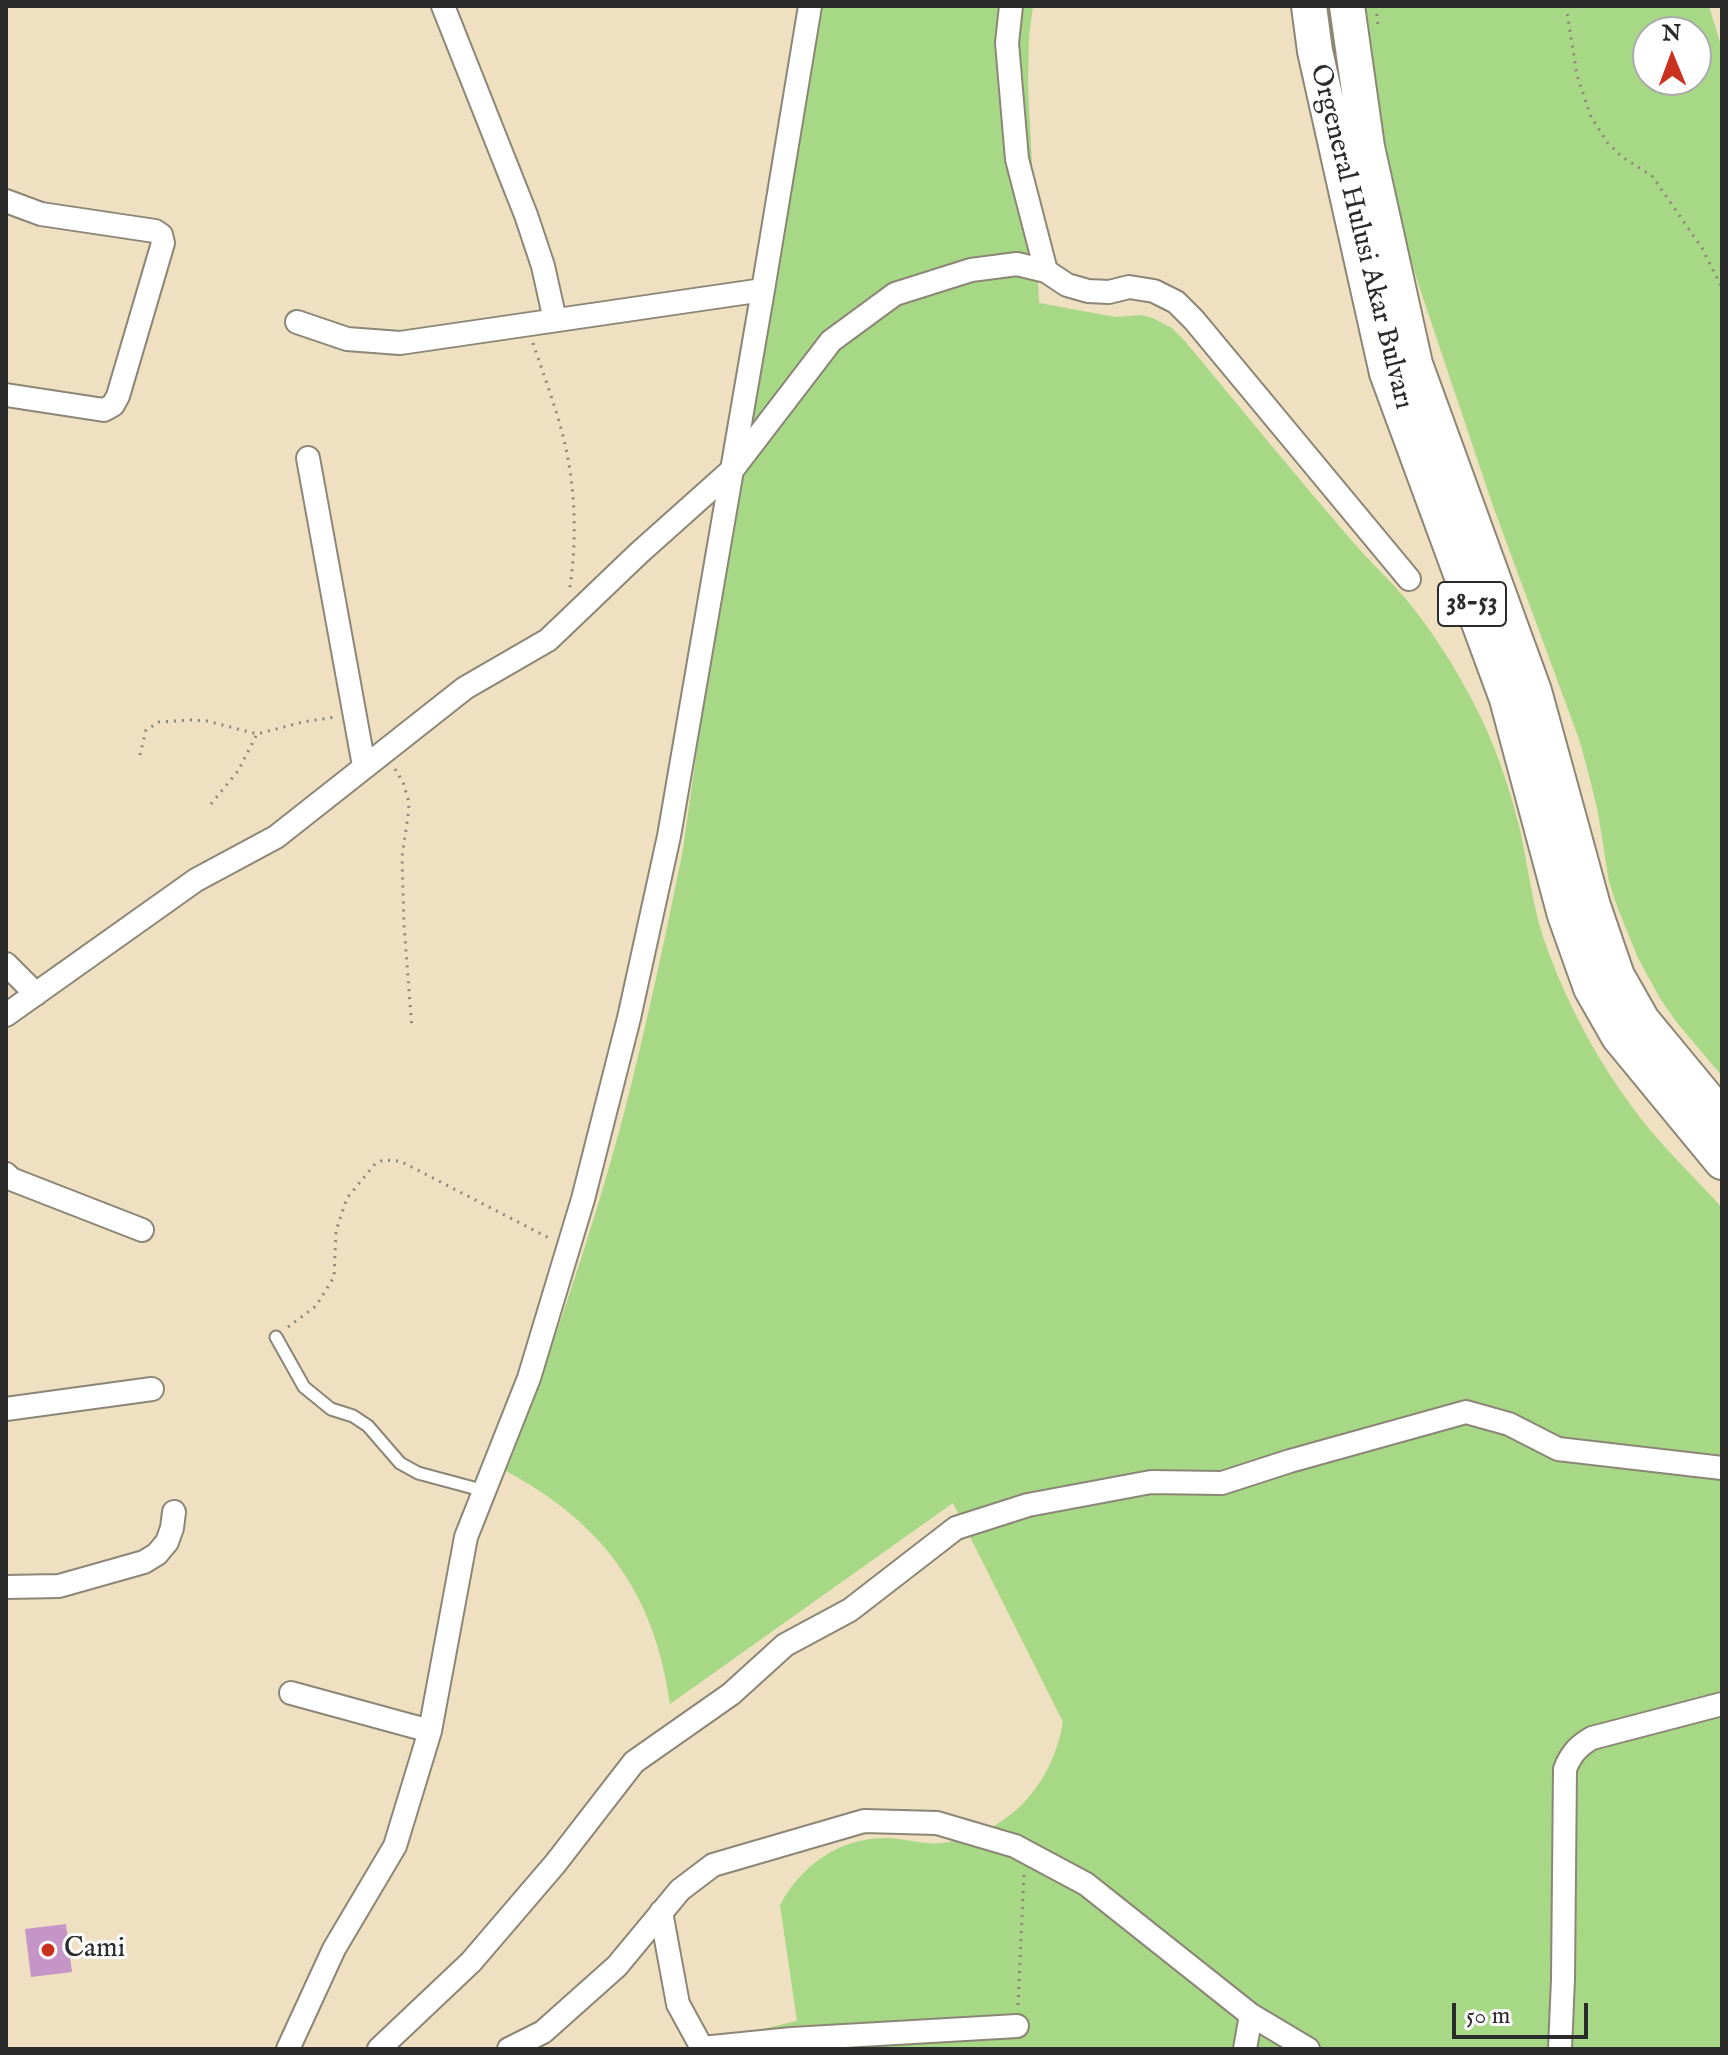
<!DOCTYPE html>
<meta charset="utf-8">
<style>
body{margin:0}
#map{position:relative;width:1728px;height:2055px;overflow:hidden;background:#eee0c0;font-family:"IM FELL English",serif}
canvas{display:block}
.frame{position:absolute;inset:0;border:8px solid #2b2b2b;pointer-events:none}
.north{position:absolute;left:1632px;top:16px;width:80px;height:80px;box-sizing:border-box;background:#fff;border:2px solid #aaa;border-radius:50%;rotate:359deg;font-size:22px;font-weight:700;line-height:32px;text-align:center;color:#2b2b2b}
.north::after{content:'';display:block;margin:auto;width:28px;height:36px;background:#c8321e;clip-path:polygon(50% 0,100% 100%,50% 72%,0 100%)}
.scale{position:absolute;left:1452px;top:2003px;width:136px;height:36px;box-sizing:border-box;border:4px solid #2b2b2b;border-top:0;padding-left:10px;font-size:24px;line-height:28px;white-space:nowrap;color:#2b2b2b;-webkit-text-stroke:6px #fff;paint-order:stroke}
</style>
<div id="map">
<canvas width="1728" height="2055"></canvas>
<div class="frame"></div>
<div class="north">N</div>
<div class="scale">50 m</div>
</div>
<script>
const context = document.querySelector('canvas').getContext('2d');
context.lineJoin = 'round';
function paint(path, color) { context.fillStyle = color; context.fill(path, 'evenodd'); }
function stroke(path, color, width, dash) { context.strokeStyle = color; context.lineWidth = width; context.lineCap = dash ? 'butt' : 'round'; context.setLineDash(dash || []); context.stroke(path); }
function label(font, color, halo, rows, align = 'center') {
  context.font = font + ' "IM FELL English",serif'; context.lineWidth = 6; context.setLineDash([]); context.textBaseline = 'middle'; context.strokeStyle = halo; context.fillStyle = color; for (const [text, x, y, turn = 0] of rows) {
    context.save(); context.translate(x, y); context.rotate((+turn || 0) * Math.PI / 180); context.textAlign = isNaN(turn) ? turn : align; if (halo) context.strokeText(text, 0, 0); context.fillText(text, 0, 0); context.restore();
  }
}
paint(new Path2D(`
 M 802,6 L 1033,6 L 1029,37 L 1028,85 L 1039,303 L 1116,317 L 1141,315 L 1153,318 L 1172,328 L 1184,340 C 1240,407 1295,475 1352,541 C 1369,561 1388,578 1405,598 C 1431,629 1453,664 1472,700 C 1494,741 1509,785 1520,830 C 1528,866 1532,902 1543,937 C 1568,1009 1606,1078 1656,1137 C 1677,1161 1700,1183 1722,1208 L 1722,2049 L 676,2049 L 797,2021 L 780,1905 C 802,1864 841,1837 888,1838 C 907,1839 924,1845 943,1843 C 1009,1834 1052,1785 1063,1722 L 953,1503 L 670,1704 C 655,1594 603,1523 506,1471 C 550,1355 591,1237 623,1117 C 646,1028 665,939 683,849 Z
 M 1354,6 L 1709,6 L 1722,49 L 1722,1076 L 1678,1024 L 1661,1000 L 1638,958 L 1618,909 L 1609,882 L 1598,813 L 1590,779 L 1579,739 L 1493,506 L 1416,277 L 1403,233 L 1391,187 ZM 1648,32 L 1696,32 L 1696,80 L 1648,80 Z`), '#a7d886');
paint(new Path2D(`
 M 66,1924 L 72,1972 L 31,1977 L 25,1929 Z`), '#c695c8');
const lane = new Path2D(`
 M 276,1337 L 304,1387 L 331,1409 L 353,1416 L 368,1426 L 400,1463 L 418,1473 L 485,1491`);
const street = new Path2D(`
 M 443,6 L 526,215 L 543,266 L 555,320
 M 1011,6 L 1007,43 L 1017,159 L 1046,271
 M 6,201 L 41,214 L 155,231 L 161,235 L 163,243 L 118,396 L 113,405 L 104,410 L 6,395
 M 297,322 L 347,339 L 400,343 L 763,290
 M 308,458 L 364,766
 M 6,964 L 36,994
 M 6,1015 L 196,880 L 276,837 L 465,688 L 548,640 L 639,553 L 733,469 L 831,341 L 895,294 L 971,270 L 1017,264 L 1046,271 L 1067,285 L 1088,291 L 1109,292 L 1129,287 L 1154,291 L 1176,302 L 1194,320 L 1409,579
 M 6,1174 L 11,1179 L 142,1230
 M 6,1409 L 152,1389
 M 6,1587 L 59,1586 L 144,1562 L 157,1554 L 167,1542 L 172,1528 L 174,1512
 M 291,1693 L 430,1731
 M 661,1912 L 678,2004 L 702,2048 L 792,2039 L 1017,2026
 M 288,2049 L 334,1949 L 395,1846 L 430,1731 L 466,1537 L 529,1378 L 583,1199 L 629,1018 L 669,836 L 763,290 L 810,6
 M 379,2049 L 471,1962 L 555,1864 L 634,1762 L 731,1694 L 785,1645 L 850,1610 L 956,1528 L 1028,1505 L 1151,1482 L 1222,1483 L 1290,1461 L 1466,1412 L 1509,1424 L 1558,1449 L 1722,1468
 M 509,2049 L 543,2032 L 617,1966 L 680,1890 L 713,1865 L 864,1821 L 937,1823 L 1015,1846 L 1086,1884 L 1251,2015 L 1308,2049
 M 1245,2049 L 1251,2015
 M 1560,2049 L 1563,1979 L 1565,1769 C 1571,1754 1578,1746 1592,1738 L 1722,1704`);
const primary = new Path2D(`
 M 1309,6 L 1315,51 L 1387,373 L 1507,699 L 1565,915 L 1591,988 L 1619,1037 L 1722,1162
 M 1347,6 L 1367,147 L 1415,364 L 1534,691 L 1593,906 L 1617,976 L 1642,1020 L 1722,1117`);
stroke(lane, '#8c8676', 15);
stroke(street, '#8c8676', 26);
stroke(primary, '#8c8676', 38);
stroke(new Path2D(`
 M 1376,6 L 1378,26
 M 1566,6 L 1577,75 L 1591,117 L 1608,143 L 1621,156 L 1652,176 L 1702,248 L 1722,288
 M 533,343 C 544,376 557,410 565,444 C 576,493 577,544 569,593
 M 140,755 L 146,730 L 159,722 L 190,720 L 207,721 L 257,734 L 303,722 L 335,717
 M 395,769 L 403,782 L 408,799 L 409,809 L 402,857 L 404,925 L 412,1029
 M 211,804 L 238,771 L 257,734
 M 288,1327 L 316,1306 L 334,1277 L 336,1231 L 347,1198 L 375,1164 L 383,1160 L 400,1161 L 549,1238
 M 1018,2005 L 1024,1873`), '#8c8676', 3, [2, 6]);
stroke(lane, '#fff', 11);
stroke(street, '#fff', 22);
stroke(primary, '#fff', 34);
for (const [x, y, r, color] of [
 [48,1950,8,"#c8321e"]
]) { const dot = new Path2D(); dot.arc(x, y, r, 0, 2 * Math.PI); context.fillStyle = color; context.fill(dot); stroke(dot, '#fff', 3); }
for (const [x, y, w] of [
 [1472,604,68]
]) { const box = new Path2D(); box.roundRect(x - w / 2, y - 22, w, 44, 6); context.fillStyle = '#fff'; context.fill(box); stroke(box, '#2b2b2b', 2); }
label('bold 26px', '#2b2b2b', null, [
 ["38-53",1472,604]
]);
label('28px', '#2b2b2b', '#fff', [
 ["Orgeneral Hulusi Akar Bulvarı",1360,237,76]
]);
label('28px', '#2b2b2b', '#fff', [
 ["Cami",64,1950]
], 'left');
</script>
